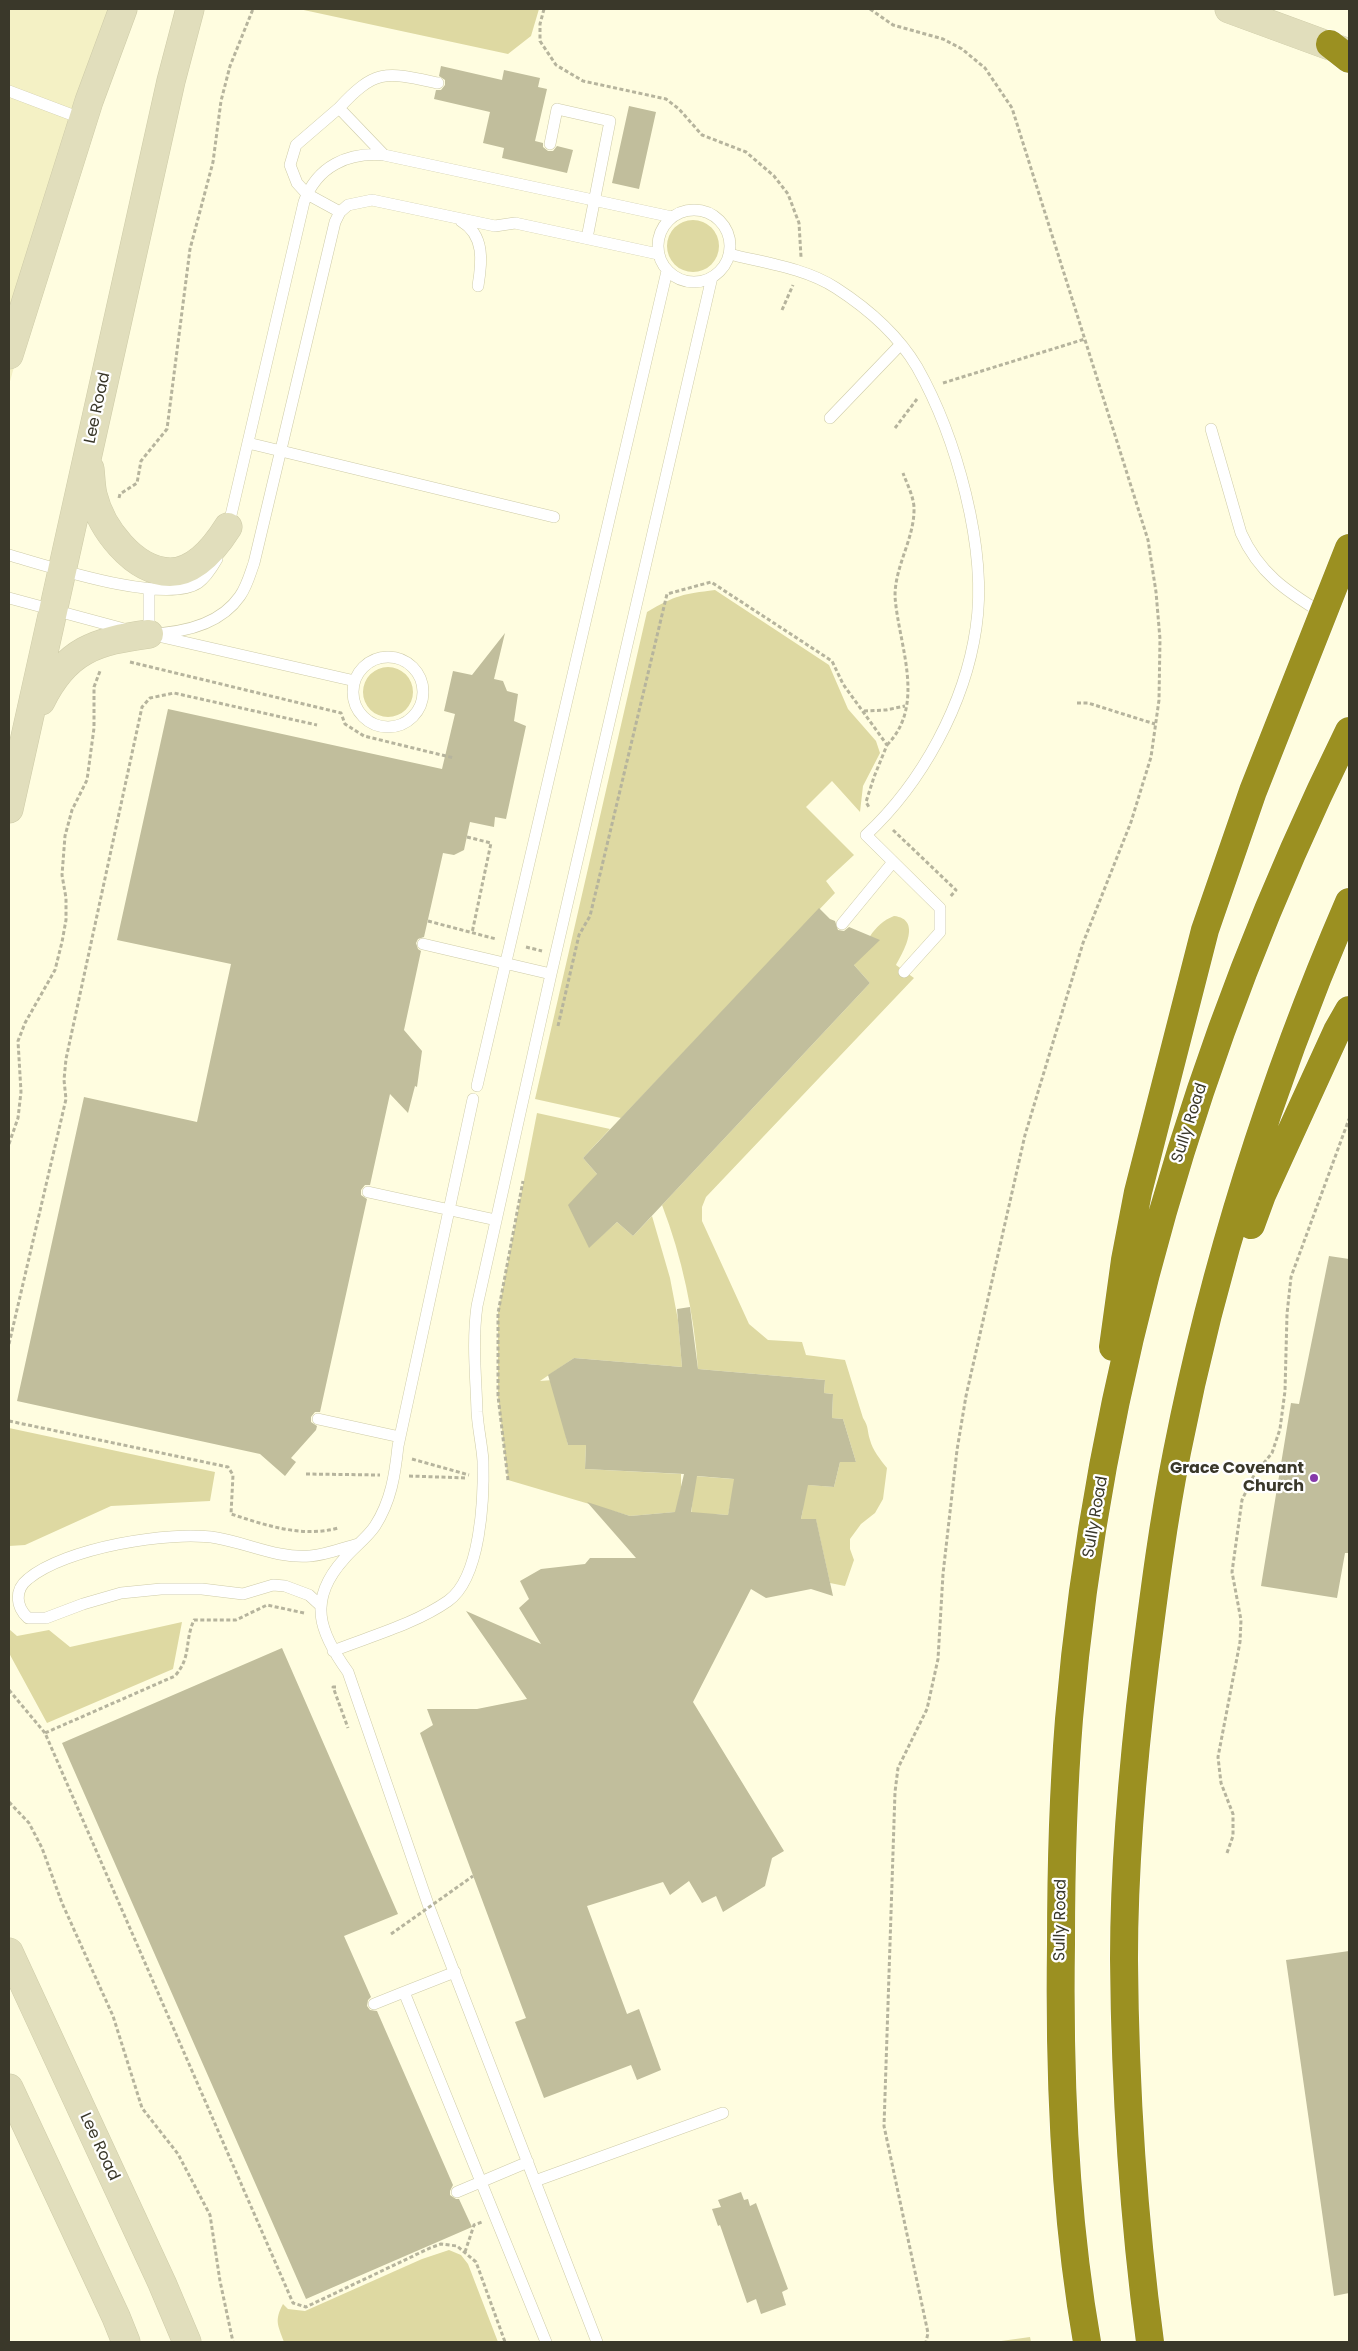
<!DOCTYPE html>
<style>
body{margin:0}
#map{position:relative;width:1358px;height:2351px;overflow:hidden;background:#fffde0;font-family:Poppins,sans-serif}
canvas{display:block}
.frame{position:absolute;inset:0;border:10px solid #3a382a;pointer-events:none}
</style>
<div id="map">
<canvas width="1358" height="2351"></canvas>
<div class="frame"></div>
</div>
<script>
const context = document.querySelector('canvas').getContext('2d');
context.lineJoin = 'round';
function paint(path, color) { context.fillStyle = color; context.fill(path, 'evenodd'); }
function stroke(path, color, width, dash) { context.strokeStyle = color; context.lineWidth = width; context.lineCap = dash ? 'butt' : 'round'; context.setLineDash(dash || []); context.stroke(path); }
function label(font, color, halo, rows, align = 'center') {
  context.font = font + ' Poppins,sans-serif'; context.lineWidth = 4.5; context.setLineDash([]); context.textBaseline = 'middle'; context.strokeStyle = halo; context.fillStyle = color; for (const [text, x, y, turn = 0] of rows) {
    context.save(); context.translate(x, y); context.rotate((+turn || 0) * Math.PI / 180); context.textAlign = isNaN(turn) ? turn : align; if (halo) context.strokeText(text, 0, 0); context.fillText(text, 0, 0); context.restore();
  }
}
paint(new Path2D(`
 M 9,9 L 123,9 L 83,119 L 9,385 Z`), '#f4f1c5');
paint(new Path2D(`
 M 299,9 L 539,9 L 531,36 L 508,54 Z
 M667 246a26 26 0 1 1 52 0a26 26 0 1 1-52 0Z
 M 715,590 L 829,665 L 848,709 L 876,741 L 880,753 L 863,786 L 860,812 L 832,781 L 806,807 L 854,855 L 826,881 L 835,893 L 621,1118 L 535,1099 L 647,612 C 676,595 683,594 715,590 Z
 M363 692a25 25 0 1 1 50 0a25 25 0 1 1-50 0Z
 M 894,916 C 922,919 904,951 896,965 L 914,978 L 706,1197 L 702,1207 L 702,1221 L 749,1324 L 768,1340 L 802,1342 L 806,1355 L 845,1360 L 863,1418 C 869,1427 867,1431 870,1440 C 873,1451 880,1459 887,1468 L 883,1499 L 875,1513 L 861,1524 L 850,1539 L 850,1549 L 854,1560 L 845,1586 L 830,1583 L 816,1520 L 801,1519 L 803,1509 L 730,1506 L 728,1515 L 715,1514 L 713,1517 L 691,1515 L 695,1476 L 834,1487 L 840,1462 L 856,1462 L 843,1419 L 832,1418 L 833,1394 L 824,1393 L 825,1380 L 698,1369 C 694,1314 682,1257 662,1205 L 870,983 L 854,965 C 864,946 873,924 894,916 Z
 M 537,1113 L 610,1129 L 583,1158 L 597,1174 L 589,1247 L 617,1222 L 633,1236 L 652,1216 L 670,1278 L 678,1320 L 682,1367 L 574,1358 L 540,1381 L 553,1380 L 568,1445 L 586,1445 L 585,1469 L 681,1474 L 681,1488 L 676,1512 L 630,1516 L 508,1480 L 498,1396 L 498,1313 Z
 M 9,1428 L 215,1472 L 210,1501 L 111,1506 L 25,1545 L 9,1546 Z
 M 182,1622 L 173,1669 L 47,1723 L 9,1653 L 9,1629 L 17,1636 L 49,1630 L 70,1647 Z
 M 449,2250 L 461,2255 L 468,2264 L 498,2342 L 284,2342 C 278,2325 274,2321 283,2304 L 288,2309 L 305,2311 L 422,2259 Z
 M 1030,2337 L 1031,2342 L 994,2342 Z`), '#ded9a2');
paint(new Path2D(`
 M 441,66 L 502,80 L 504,70 L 540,78 L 538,87 L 547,89 L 535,141 L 543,143 L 543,147 L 548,151 L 553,151 L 557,146 L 573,150 L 567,173 L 502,158 L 504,148 L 483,143 L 490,112 L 434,99 L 436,90 L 441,90 L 445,85 L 445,80 L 439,76 Z
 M 629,106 L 656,112 L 639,189 L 612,183 Z
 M 505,633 L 494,679 L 503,681 L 507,691 L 518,694 L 514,721 L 526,726 L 506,819 L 495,817 L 494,827 L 470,822 L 464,850 L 454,855 L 443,853 L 424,937 L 418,939 L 416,943 L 418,949 L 421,951 L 404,1030 L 422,1051 L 417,1087 L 415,1086 L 408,1113 L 390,1094 L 370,1185 L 365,1185 L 361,1190 L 361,1195 L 367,1199 L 320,1412 L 315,1412 L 311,1417 L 311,1422 L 317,1426 L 316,1430 L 291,1458 L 296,1462 L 285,1476 L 260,1454 L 17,1401 L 84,1097 L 197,1122 L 231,964 L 117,940 L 168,709 L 442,769 L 455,714 L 444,711 L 453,671 L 472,675 Z
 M 819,908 L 830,919 L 835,921 L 838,930 L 844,931 L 849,927 L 880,940 L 854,965 L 870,983 L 633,1236 L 617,1222 L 589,1248 L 568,1205 L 597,1174 L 583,1158 Z
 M 1329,1256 L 1349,1259 L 1349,1553 L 1345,1553 L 1337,1598 L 1261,1586 L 1291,1403 L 1299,1404 Z
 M 690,1307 L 698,1369 L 825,1380 L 824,1393 L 833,1394 L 832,1418 L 843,1419 L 856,1462 L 840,1462 L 834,1487 L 808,1485 L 801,1519 L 816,1519 L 833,1596 L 811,1589 L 766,1598 L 751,1589 L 693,1702 L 784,1851 L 772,1858 L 765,1886 L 723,1912 L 716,1896 L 702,1903 L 689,1881 L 670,1895 L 663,1882 L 587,1906 L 627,2014 L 639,2009 L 661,2070 L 637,2080 L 631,2065 L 544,2098 L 515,2022 L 526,2018 L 420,1733 L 433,1725 L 427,1709 L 477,1709 L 527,1699 L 466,1611 L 541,1644 L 519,1608 L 529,1599 L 520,1581 L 541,1569 L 585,1564 L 590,1558 L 636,1558 L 587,1502 L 630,1516 L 675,1512 L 684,1474 L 585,1469 L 586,1445 L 568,1445 L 548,1375 L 574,1358 L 682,1367 L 677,1309 ZM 697,1476 L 734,1479 L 728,1515 L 691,1512 Z
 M 282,1648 L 398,1914 L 344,1936 L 371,1997 L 368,2000 L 367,2006 L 370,2010 L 377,2011 L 453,2185 L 450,2191 L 450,2195 L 456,2199 L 459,2199 L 472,2227 L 306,2299 L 62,1743 Z
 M 1349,1951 L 1349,2293 L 1334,2296 L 1286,1960 Z
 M 741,2192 L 744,2200 L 748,2199 L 750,2206 L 756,2203 L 788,2289 L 782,2292 L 786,2305 L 761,2314 L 756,2299 L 747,2303 L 720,2225 L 718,2226 L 712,2209 L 721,2207 L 718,2200 Z`), '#c1be9c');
const lane = new Path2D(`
 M 9,91 L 83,119
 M 339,108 L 296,145 L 290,165 L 297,183 L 307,194 L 340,212
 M 550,144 L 557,109 L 610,121 L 587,238
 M 384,155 L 339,108 C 376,68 386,72 438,83
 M658 246a36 36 0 1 1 72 0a36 36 0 1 1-72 0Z
 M 461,221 C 485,235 482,262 478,286
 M 729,254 C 765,263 805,268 836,288 C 867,308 898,335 917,367 C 956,436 988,549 976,628 C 965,704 922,783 866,835 L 940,908 L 940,932 L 904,972
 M 830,418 L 900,345
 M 1211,429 L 1241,533 C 1259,573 1286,591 1322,613
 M 248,443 L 554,517
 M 228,528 L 304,202 C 317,166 348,152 384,155 L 672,217
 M 9,555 C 48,566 165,605 198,583 C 205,578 213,566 217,559
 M 149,590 L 149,634 L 355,681
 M 9,598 L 128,630
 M 148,634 C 181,633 220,625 240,596 C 247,586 250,574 254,563 L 335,222 L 340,212 L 348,205 L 372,200 L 495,226 L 515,223 L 658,254
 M353 692a35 35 0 1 1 70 0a35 35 0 1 1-70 0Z
 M 842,924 L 893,862
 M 423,944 L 551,974
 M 477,1086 L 667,271
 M 473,1099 L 398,1446 C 395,1475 391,1501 375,1526 C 367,1538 353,1548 344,1559 C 307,1600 319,1632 348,1672 L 429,1907 L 597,2342
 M 368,1192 L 496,1220
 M 318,1419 L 400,1437
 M 321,1606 L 309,1595 L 285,1586 L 273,1585 L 243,1594 L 202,1589 L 161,1589 L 121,1593 L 83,1604 L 46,1618 L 28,1618 C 16,1607 14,1590 28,1579 C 65,1548 170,1530 217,1538 C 247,1543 279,1559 310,1556 C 326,1555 343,1548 358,1544
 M 333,1651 C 371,1636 415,1624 448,1601 C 481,1578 484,1498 483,1461 C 482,1445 478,1429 477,1412 C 476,1377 472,1342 477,1306 L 551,974 L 712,277
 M 455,1972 L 404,1992 L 546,2342
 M 374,2004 L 404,1992
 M 535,2181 L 723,2113
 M 457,2192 L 528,2162`);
const secondary = new Path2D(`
 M 1229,9 L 1349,53
 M 9,355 L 89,101 L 123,9
 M 90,469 C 91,477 91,487 93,495 C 101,528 133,571 170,572 C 196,572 216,546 228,527
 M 41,701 C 66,650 96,641 149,634
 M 9,809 L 171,81 L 190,9
 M 9,1952 L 162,2283 L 187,2342
 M 9,2088 L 116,2317 L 126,2342`);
const highway = new Path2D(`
 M 1330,44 L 1349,59
 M 1251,1225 L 1262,1195 L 1337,1031 L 1349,1010
 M 1113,1347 L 1125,1260 L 1138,1192 L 1205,930 L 1253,791 L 1349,548
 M 1087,2342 C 1064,2211 1059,2077 1061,1944 C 1061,1869 1063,1794 1069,1719 C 1098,1376 1197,1039 1349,731
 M 1150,2342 C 1133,2215 1125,2087 1124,1959 C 1124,1860 1133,1762 1145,1664 C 1154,1593 1163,1522 1177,1452 C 1214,1264 1273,1078 1349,902`);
stroke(lane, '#cecba8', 12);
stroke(secondary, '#cecba8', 29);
stroke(highway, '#fff', 29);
stroke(new Path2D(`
 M 544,9 L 540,24 L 540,41 L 556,65 L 583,81 L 666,99 L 679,109 L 702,135 L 746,152 L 774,176 L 788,194 L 799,223 L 801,257
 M 870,9 L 893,25 L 943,39 L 962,49 L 985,68 L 1012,108 L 1148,540 L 1156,592 L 1160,639 L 1159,700 L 1151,757 L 1131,822 L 1083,943 L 1025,1135 L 966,1396 L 957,1450 L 943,1574 L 938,1659 L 927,1709 L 898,1768 L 895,1792 L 884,2126 L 928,2333 L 926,2342
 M 782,310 L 793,285
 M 943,383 L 1085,339
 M 895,428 L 917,399
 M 119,498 L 120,494 L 137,483 L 141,461 L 167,429 L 190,249 L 213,162 L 221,101 L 230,66 L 253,9
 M 130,662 L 341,713 L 345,724 L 364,736 L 454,758
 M 1077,703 L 1088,703 L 1155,724
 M 864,711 L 886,710 L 905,706
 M 887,745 C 927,704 898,644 895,596 C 895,565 915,538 914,507 C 913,495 907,484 903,473
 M 893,830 L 956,890 L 950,897
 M 467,837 L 491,843 L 472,933
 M 428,921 L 496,939
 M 526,947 L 542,951
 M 558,1026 L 579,935 L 590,916 L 667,594 L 711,582 L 832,661 L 843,684 L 887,745 L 874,777 L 866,802 L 870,809
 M 9,1144 L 18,1118 L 21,1092 L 18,1041 L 25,1023 L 55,970 L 62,942 L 66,920 L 66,898 L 62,875 L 65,836 L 72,810 L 87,780 L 94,728 L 94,687 L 100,671
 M 9,1344 L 66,1099 L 64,1080 L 66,1059 L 142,707 L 150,698 L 174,693 L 317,725
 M 9,1421 L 228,1467 L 233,1475 L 231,1514 C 265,1525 302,1538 338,1528
 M 412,1459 L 469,1475
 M 306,1474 L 380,1475
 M 409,1476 L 467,1478
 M 508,1480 L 498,1396 L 498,1313 L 523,1181
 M 304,1613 L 267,1605 L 236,1620 L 194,1620 C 184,1642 192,1656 175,1676 L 45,1733 L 293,2303 L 306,2307 L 430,2248 L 441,2244 L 457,2246 L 476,2262 L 505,2342
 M 336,1687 L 333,1687 L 348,1728
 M 9,1690 L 45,1733
 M 9,1802 L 29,1823 L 42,1848 L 62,1903 L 113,2016 L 142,2108 L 178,2154 L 210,2215 L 220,2281 L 233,2342
 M 1227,1853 L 1233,1836 L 1233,1814 L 1221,1783 L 1218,1757 L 1240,1642 L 1241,1620 L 1232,1572 L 1242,1500 L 1254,1475 L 1272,1453 L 1280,1429 L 1285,1391 L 1287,1314 L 1291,1277 L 1349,1119
 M 465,2252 L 474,2225 L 482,2222`), '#b6b49d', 3, [4, 2.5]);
stroke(lane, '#fff', 11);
stroke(secondary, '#e1debc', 28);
stroke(highway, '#9b9021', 28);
stroke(new Path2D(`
 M 391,1934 L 473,1876`), '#b6b49d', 3, [4, 2.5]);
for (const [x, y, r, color] of [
 [1314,1478,5,"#8639a9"]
]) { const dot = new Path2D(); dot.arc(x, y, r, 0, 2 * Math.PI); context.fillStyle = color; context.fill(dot); stroke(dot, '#fff', 2); }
label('16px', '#3a382a', '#fff', [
 ["Lee Road",98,408,-78],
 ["Sully Road",1190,1123,-72],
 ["Sully Road",1096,1517,-80],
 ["Sully Road",1061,1920,-89],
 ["Lee Road",99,2147,65]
]);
label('bold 16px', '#3a382a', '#fff', [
 ["Grace Covenant",1304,1469],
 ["Church",1304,1487]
], 'right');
</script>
